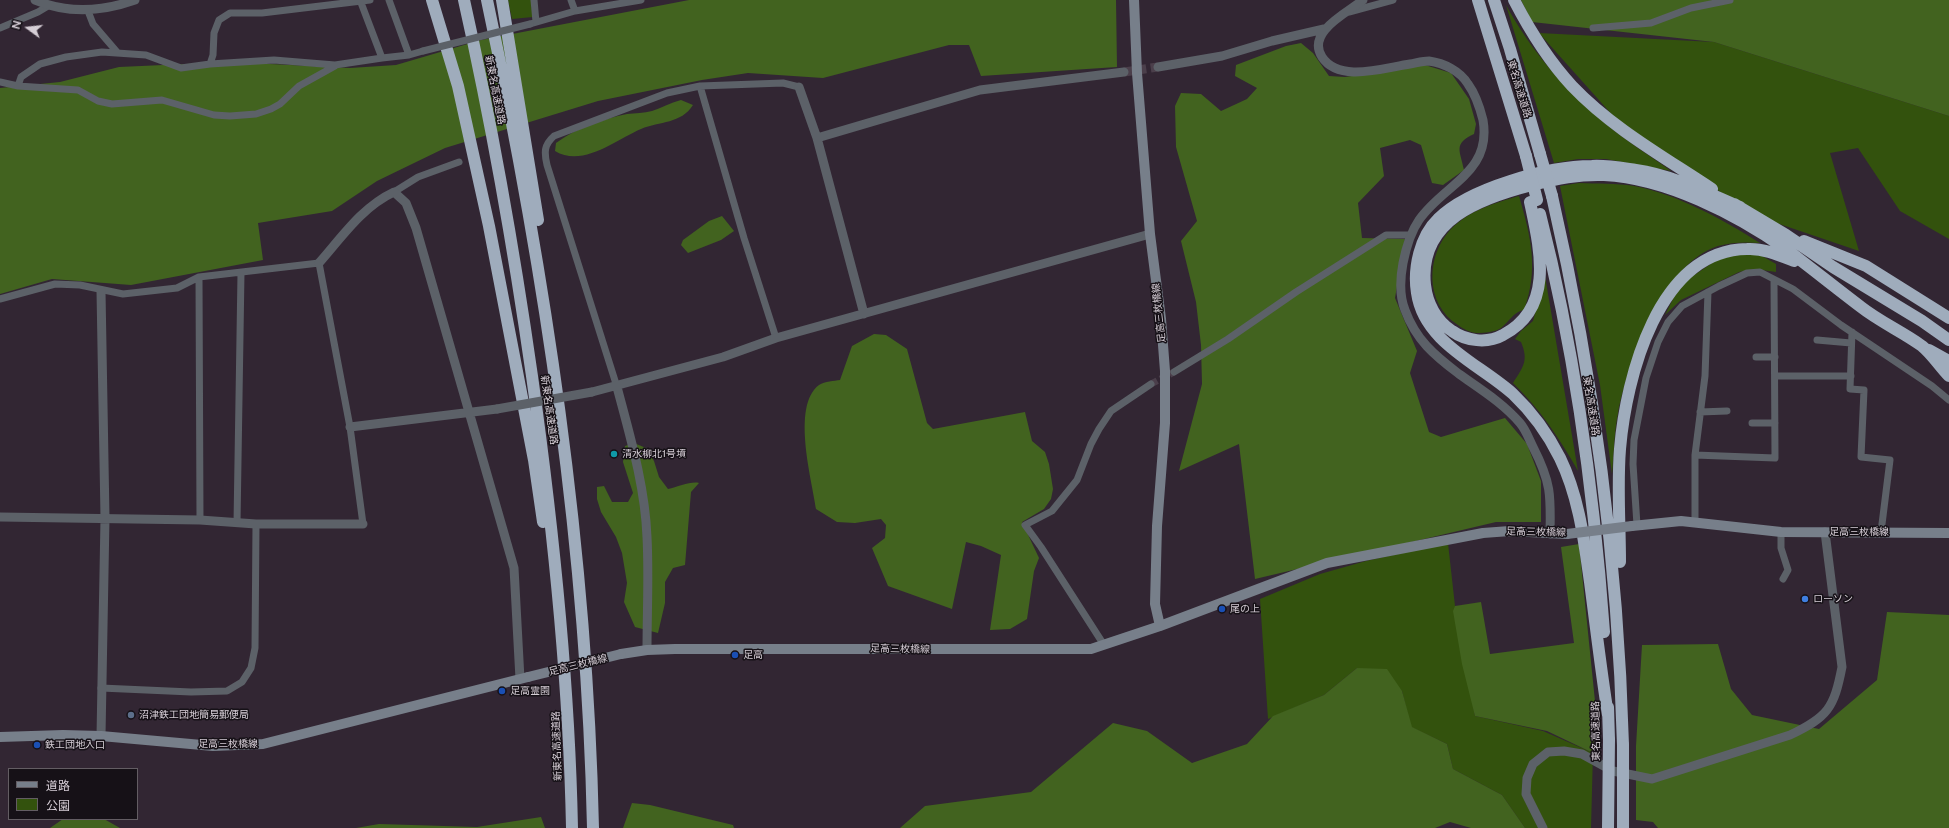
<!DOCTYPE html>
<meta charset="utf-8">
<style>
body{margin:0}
#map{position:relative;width:1949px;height:828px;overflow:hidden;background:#322633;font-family:"Public Sans","Noto Sans JP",sans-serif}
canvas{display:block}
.legend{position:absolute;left:8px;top:768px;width:130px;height:52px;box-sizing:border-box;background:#161117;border:1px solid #635d63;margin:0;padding:5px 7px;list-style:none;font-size:12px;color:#d6ced6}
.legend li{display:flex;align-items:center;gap:8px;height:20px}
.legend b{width:20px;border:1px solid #635d63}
.north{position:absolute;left:8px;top:8px;width:40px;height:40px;-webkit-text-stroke:3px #161117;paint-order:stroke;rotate:285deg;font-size:11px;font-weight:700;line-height:16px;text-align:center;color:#d6ced6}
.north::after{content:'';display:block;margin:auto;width:14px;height:18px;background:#d6ced6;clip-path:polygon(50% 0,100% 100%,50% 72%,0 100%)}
</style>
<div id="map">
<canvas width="1949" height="828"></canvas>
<ul class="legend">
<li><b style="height:5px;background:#777f8a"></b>道路</li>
<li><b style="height:11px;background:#33520d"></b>公園</li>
</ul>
<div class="north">N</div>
</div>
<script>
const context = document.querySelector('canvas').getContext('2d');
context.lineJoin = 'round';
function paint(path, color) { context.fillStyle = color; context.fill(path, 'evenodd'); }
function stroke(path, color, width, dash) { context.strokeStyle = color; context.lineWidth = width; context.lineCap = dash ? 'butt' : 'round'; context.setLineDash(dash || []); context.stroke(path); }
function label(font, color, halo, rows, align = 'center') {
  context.font = font + ' "Public Sans","Noto Sans JP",sans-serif'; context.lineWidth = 3; context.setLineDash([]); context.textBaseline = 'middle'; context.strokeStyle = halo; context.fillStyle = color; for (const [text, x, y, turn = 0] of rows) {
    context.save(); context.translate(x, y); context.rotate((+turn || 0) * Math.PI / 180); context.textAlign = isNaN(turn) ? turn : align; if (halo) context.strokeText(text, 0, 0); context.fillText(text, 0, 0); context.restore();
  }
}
paint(new Path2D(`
 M 508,0 L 531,0 L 533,17 L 512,19 Z
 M 1506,5 C 1532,52 1564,89 1606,124 C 1626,141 1649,155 1671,171 L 1606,159 L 1578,159 L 1554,163 Z
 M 1539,33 L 1714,42 L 1949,116 L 1949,239 L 1900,211 L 1858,148 L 1830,153 L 1859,251 L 1753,215 L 1615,118 Z
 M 1579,183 C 1597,184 1616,183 1634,186 C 1679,195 1722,219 1760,243 C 1746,242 1732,242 1718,246 C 1662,264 1628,362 1618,413 C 1614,433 1614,454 1612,474 L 1600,385 L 1560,186 Z
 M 1519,196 C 1531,237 1539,269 1524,310 C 1513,312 1510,321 1501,328 C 1496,332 1484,333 1477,333 C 1471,333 1463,329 1458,325 C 1424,304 1426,255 1451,229 C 1470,210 1495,203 1519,196 Z
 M 1747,253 L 1762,256 L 1776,264 L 1776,272 L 1755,269 L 1739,272 L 1681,300 L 1665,315 L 1674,297 L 1687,280 L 1718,259 Z
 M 1545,276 L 1578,471 C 1560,439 1540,409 1513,383 C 1523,367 1529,361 1521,342 L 1515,339 L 1521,331 L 1533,321 Z
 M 1448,543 L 1455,606 L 1475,716 L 1543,731 L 1593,753 L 1591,828 L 1525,828 L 1502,795 L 1453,769 L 1447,744 L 1411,727 L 1402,691 L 1357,668 L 1324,695 L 1268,719 L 1260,599 L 1320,574 L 1366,561 Z`), '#33520d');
paint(new Path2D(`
 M 689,0 L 1116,0 L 1117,67 L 981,76 L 969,45 L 949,45 L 823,78 L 748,73 L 702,80 L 598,101 L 445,148 L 377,181 L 332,211 L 258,223 L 263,260 L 131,285 L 52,279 L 0,294 L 0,88 L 60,82 L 119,67 L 230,62 L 350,68 L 396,65 L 481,40 Z
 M 1521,0 L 1949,0 L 1949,116 L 1714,42 L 1532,22 Z
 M 1301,43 L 1313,53 L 1329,76 L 1345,77 L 1425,65 L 1451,73 L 1469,99 L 1476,124 L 1474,134 C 1453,144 1460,150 1464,170 L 1443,185 L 1432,183 L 1421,145 L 1410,140 L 1380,148 L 1384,176 L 1358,203 L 1362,238 L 1405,239 L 1395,298 L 1417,351 L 1410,373 L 1429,432 L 1441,437 L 1505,418 L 1527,444 L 1541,481 L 1541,522 L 1496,522 L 1255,579 L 1239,444 L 1179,471 L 1202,384 L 1201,345 L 1196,302 L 1181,241 L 1197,221 L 1176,147 L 1175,106 L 1181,93 L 1201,94 L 1221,111 L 1247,99 L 1257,88 L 1235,76 L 1236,65 L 1286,46 Z
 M 681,100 L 693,105 C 681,124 660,121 641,129 C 617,139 583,168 555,151 L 556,143 C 576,128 603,119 627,114 C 635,113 644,113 652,111 C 661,108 670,103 681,100 Z
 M 722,216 L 734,231 L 721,240 L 688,253 L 681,245 L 683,240 L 709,221 Z
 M 874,334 L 886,335 L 907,349 L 927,423 L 933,429 L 1025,412 L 1032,441 L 1045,452 L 1049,464 L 1053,489 L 1051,499 L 1044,509 L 1022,522 L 1039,558 L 1034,571 L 1027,619 L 1010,629 L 990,630 L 1001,555 L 981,546 L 966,542 L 952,609 L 888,586 L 872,548 L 885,538 L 886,525 L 881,519 L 855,523 L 837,522 L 816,509 C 812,480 791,406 819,385 C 825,381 834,381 840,380 L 852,346 Z
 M 634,443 L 646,448 L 654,461 L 659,477 L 668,489 C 678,487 691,481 699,483 L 691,492 L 685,565 L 673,568 L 665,582 L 665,603 L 658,633 L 635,627 L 624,602 L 627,583 L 622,553 L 616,537 L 601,512 L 597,499 L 597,487 L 604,486 L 612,502 L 628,502 L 633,493 L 623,462 L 625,446 Z
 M 1579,544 L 1596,711 L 1593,753 L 1547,731 L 1475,716 L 1462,664 L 1453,611 L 1455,606 L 1481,602 L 1490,654 L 1574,643 L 1561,547 Z
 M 1887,612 L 1949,615 L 1949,828 L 1658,828 L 1653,822 L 1636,820 L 1636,746 L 1642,645 L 1718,644 L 1731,689 L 1752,715 L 1819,729 L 1877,680 Z
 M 1357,668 L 1387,669 L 1402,691 L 1412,727 L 1447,744 L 1453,769 L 1502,795 L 1525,828 L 1471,828 L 1450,822 L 1435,828 L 900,828 L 925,806 L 1031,792 L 1113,723 L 1147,731 L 1192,763 L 1247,744 L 1273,716 L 1324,695 Z
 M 632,803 L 650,805 L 733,825 L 734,828 L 623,828 Z
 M 541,817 L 545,828 L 356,828 L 379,824 L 477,827 Z
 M 63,819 L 104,819 L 120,828 L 50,828 Z`), '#42631f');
stroke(new Path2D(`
 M 1151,384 L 1174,372`), '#4b3f4b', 7, [7, 3.5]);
stroke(new Path2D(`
 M 1124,72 L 1158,67`), '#4b3f4b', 9, [9, 4.5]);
stroke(new Path2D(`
 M 389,0 L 409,55 L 423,51
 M 534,0 L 536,22
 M 571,0 L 575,11
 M 88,11 L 93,24 L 117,52
 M 1349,12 L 1393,0
 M 530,24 L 575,11 L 641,0
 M 0,28 L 38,12 L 48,6
 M 1593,28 L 1651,23 L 1691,8 L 1730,0
 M 382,58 L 409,55
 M 210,64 L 213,55 L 214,33 L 219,20 L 230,13 L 262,13 L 370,0
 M 0,82 L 18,86 L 78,90 L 98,101 L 112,104 L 162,100 L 214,115 L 230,116 L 256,114 L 271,109 L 280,104 L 299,86 L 335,66
 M 18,86 L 21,77 L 40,64 L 66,57 L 102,52 L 146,55 L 181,68 L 210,64 L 274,60 L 335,65 L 382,58 L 360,0
 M 700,86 L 744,238 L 776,338
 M 394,192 L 418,177 L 459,162
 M 199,277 L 200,520
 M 0,299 L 55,284 L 80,285 L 123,294 L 177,288 L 199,277 L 319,263 L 350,427 L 363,524
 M 1852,332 L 1850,389 L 1864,390 L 1861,457 L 1890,460 L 1881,532
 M 1817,340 L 1851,343
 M 1756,357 L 1775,357
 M 1174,372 L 1228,339 L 1296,292 L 1386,235 L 1410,235
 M 1775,376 L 1851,376
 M 617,387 L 547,165 C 544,152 544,145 554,136 L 667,93 L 700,86 L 783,83 L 799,87
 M 1700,412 L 1727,411
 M 1752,423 L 1775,423
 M 1695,455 L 1775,458 L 1774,280
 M 237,523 L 241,273
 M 1695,523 L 1695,455 L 1705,376 L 1708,292
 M 1637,525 L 1633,464 L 1634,440 L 1646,378 L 1658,342 L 1668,322 L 1682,306 L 1719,286 L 1747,273 L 1760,272 L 1793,289 L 1841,325 L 1932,386 L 1949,400
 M 1781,532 L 1781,548 L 1788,570 L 1783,579
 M 1104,645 L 1041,547 L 1025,525 L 1052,511 L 1077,480 L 1091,444 L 1099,429 L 1111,411 L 1151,384
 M 101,688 L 191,692 L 227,691 L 242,682 L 251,668 L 255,648 L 256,524`), '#5c6168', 7);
stroke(new Path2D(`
 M 35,0 C 68,14 101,12 135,0
 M 1363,0 C 1347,13 1306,32 1322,57 C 1339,83 1383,68 1410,64 C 1416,63 1423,61 1429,61 C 1444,63 1460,71 1468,84 C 1476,95 1480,108 1483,120 C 1492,173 1444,184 1419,220 C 1410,233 1406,248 1403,263 C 1400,279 1399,295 1405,310 C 1416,340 1434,355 1459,374 C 1480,389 1503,403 1520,423 C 1526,430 1529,439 1533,447 C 1551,482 1551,495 1550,534
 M 1158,67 L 1222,56 L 1272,41 L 1324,29
 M 799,87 L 817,138 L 864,314
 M 817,138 L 980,90 L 1124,72
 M 319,263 C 342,237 362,207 394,192 L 406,203 L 416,228 L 514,568 L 520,679
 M 101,291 L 105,518 L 101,736
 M 617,387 C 630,436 645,486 647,537 C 649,574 647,612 647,650
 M 592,392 L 723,357 L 776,338 L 1150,234
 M 350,427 L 497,409
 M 0,517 L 200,520 L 256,524 L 363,524
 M 1543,828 L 1526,794 L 1527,778 L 1533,764 L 1548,752 L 1564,751 L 1582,754 L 1613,771 L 1652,779 L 1790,735 C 1828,717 1834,708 1842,667 L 1825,532`), '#5c6168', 9);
stroke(new Path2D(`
 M 1134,0 L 1137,73 L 1150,234 L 1161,319 L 1165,371 L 1165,423 L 1157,526 L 1155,604 L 1160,626
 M 1632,526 L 1681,521 L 1781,532 L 1949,533
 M 621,654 L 647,650 L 675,649 L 1091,649 L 1160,626 L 1327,563 L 1483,533 L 1510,531 L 1567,534
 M 0,737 L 63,735 L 101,736 L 213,746 L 263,744 L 528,677`), '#777f8a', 10);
stroke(new Path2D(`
 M 432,0 L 458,86 L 489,226 L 534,460 L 543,522
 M 464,0 C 492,125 514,250 532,376 C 553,526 569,676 572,828
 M 487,0 C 545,273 587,549 593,828
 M 502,0 L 538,220
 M 1478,0 L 1526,156
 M 1494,0 L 1510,49 L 1540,154
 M 1514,0 C 1530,31 1548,60 1572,86 C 1612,128 1664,157 1712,189
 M 1552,196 C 1594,378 1618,559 1623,745
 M 1530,202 C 1540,249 1555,308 1503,335 C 1487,344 1466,341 1452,331 C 1436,321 1427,303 1425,285 C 1418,220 1481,198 1532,185 C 1556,179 1579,174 1604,175 C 1666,178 1736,214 1786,249 C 1811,268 1836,288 1861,307 C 1880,322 1903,332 1922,346 C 1932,354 1940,367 1949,376
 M 1734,204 L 1786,235 L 1833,267 L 1922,321 L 1949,340
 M 1540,214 C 1575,351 1594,492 1604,632
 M 1804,241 L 1866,266 L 1949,318
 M 1929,350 L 1949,361
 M 1620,562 C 1620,524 1617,487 1620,449 C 1626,378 1658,250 1747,249 C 1763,248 1779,255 1794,261
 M 1608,707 L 1609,740
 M 1608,715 C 1601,671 1596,627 1590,582 C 1584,540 1579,497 1560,458 C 1548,434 1532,412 1513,394 C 1480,364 1424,343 1417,293 C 1413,269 1420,236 1438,219 C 1469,188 1549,166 1592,166 C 1606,165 1622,168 1636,170 C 1672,175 1707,193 1740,207`), '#9facbc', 12);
stroke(new Path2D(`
 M 423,51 L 530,24`), '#5c6168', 7);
stroke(new Path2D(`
 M 497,409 L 592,392`), '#5c6168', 9);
stroke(new Path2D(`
 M 1567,534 L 1632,526
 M 528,677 L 621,654`), '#777f8a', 10);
stroke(new Path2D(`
 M 1540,154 L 1552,196
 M 1526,156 L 1537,200
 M 1608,828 L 1609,740
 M 1623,828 L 1623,745`), '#9facbc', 12);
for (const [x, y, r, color] of [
 [614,454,4,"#0f9aa8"],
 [1805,599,4,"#3f7fe0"],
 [1222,609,4,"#1a4fb4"],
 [735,655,4,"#1a4fb4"],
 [502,691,4,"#1a4fb4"],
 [131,715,4,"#5c6f8a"],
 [37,745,4,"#1a4fb4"]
]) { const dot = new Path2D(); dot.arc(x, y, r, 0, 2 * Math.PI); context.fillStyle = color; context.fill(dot); stroke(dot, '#161117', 1.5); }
label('10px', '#d6ced6', '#161117', [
 ["東名高速道路",1519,89,73],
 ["新東名高速道路",495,90,79],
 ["足高三枚橋線",1159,313,-96],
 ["東名高速道路",1591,406,81],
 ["新東名高速道路",549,410,82],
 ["足高三枚橋線",1536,532,1],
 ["足高三枚橋線",1859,532],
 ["足高三枚橋線",900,649,1],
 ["足高三枚橋線",578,665,-14],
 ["東名高速道路",1596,731,-91],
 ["足高三枚橋線",228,744],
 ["新東名高速道路",557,746,-92]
]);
label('10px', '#d6ced6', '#161117', [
 ["清水柳北1号墳",622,454],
 ["ローソン",1813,599],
 ["尾の上",1230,609],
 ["足高",743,655],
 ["足高霊園",510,691],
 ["沼津鉄工団地簡易郵便局",139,715],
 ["鉄工団地入口",45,745]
], 'left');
</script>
